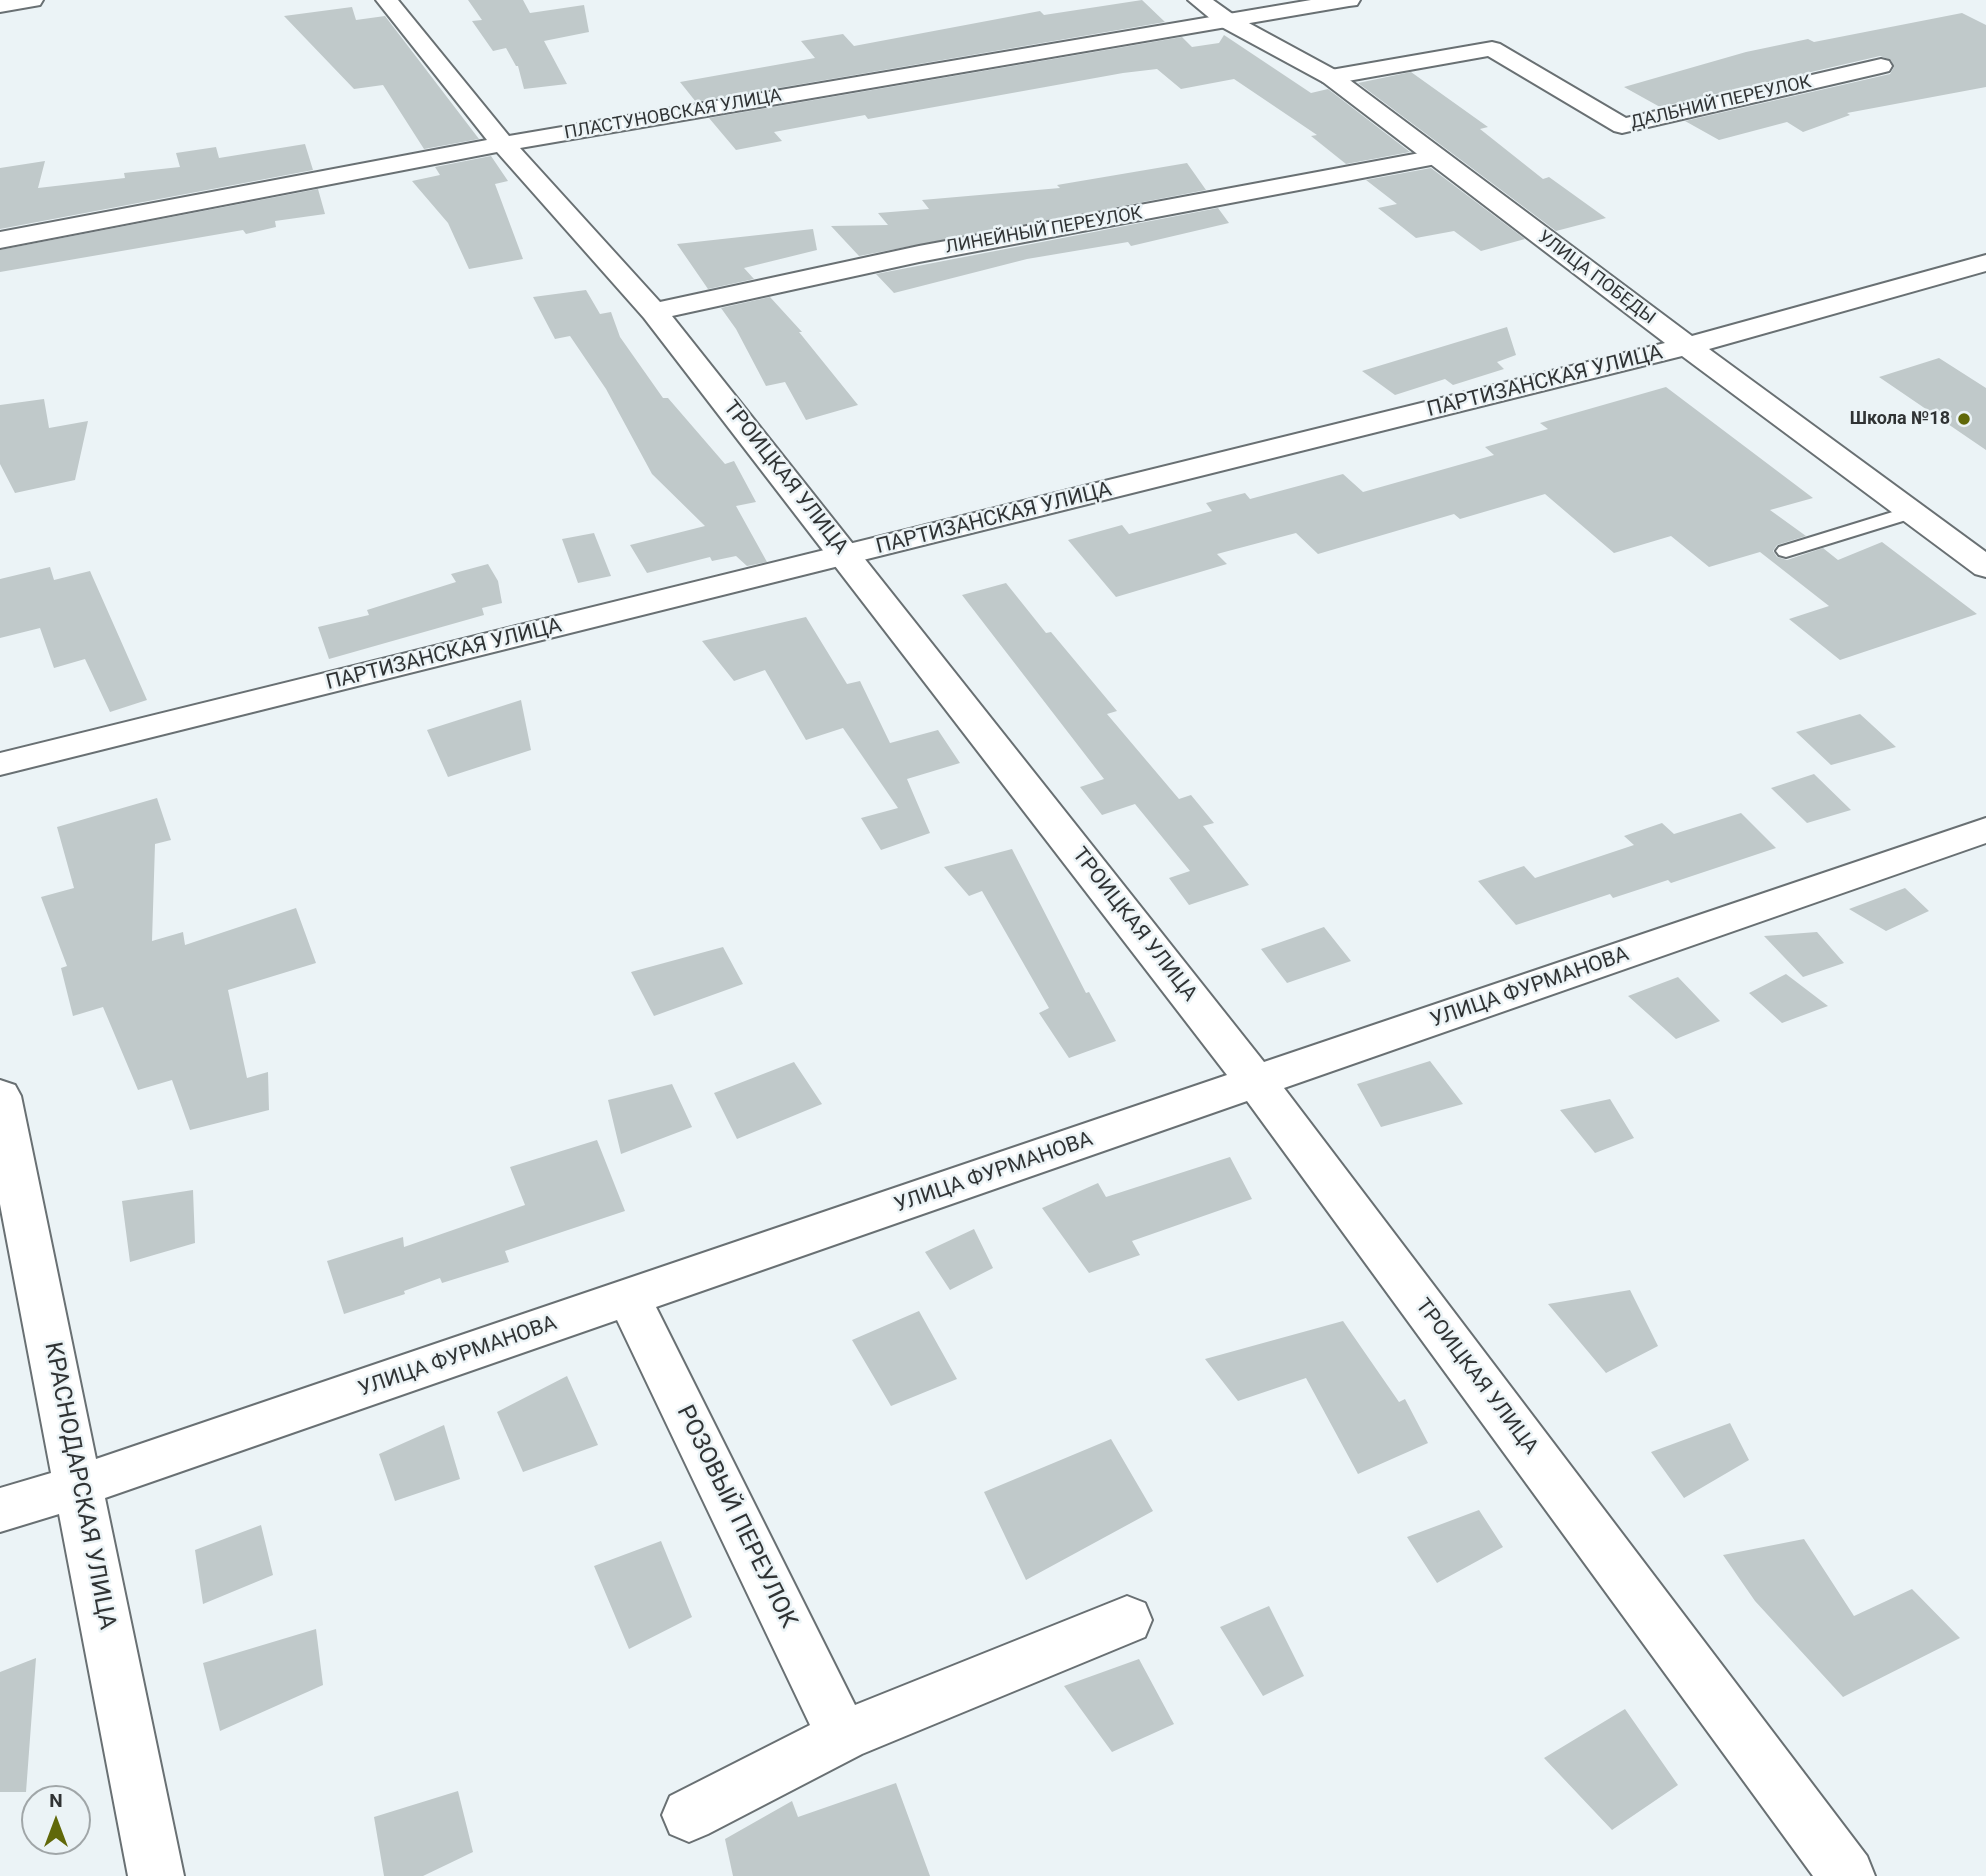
<!DOCTYPE html>
<meta charset="utf-8">
<style>
body{margin:0}
#map{position:relative;width:1986px;height:1876px;overflow:hidden;background:#ebf3f6;font-family:Roboto,sans-serif}
canvas{display:block}
.north{position:absolute;left:21px;top:1785px;width:70px;height:70px;box-sizing:border-box;background:#ebf3f6;border:2px solid #a0a6a8;border-radius:50%;rotate:0deg;font-size:19px;font-weight:700;line-height:28px;text-align:center;color:#303334}
.north::after{content:'';display:block;margin:auto;width:24px;height:32px;background:#606809;clip-path:polygon(50% 0,100% 100%,50% 72%,0 100%)}
</style>
<div id="map">
<canvas width="1986" height="1876"></canvas>
<div class="north">N</div>
</div>
<script>
const context = document.querySelector('canvas').getContext('2d');
context.lineJoin = 'round';
function paint(path, color) { context.fillStyle = color; context.fill(path, 'evenodd'); }
function stroke(path, color, width, dash) { context.strokeStyle = color; context.lineWidth = width; context.lineCap = dash ? 'butt' : 'round'; context.setLineDash(dash || []); context.stroke(path); }
function label(font, color, halo, rows, align = 'center') {
  context.font = font + ' Roboto,sans-serif'; context.lineWidth = 5; context.setLineDash([]); context.textBaseline = 'middle'; context.strokeStyle = halo; context.fillStyle = color; for (const [text, x, y, turn = 0] of rows) {
    context.save(); context.translate(x, y); context.rotate((+turn || 0) * Math.PI / 180); context.textAlign = isNaN(turn) ? turn : align; if (halo) context.strokeText(text, 0, 0); context.fillText(text, 0, 0); context.restore();
  }
}
paint(new Path2D(`
 M 468,0 L 523,0 L 530,13 L 584,5 L 589,32 L 544,41 L 567,84 L 524,89 L 518,66 L 516,66 L 506,48 L 493,51 L 472,21 L 482,20 Z
 M 1142,0 L 1165,22 L 696,102 L 680,82 L 815,58 L 801,41 L 843,34 L 854,46 L 1040,11 L 1044,15 Z
 M 352,7 L 356,20 L 385,16 L 479,139 L 424,149 L 383,85 L 354,89 L 284,16 Z
 M 1962,13 L 1986,25 L 1986,87 L 1847,113 L 1850,115 L 1803,132 L 1787,122 L 1719,140 L 1685,121 L 1890,74 L 1894,67 L 1891,60 L 1880,56 L 1660,107 L 1624,87 L 1746,52 L 1808,39 L 1814,42 Z
 M 1224,35 L 1311,93 L 1328,89 L 1410,152 L 1346,164 L 1311,136 L 1317,135 L 1234,79 L 1181,89 L 1157,69 L 1123,73 L 868,119 L 865,115 L 774,132 L 782,141 L 736,150 L 709,118 L 1182,37 L 1192,47 L 1219,43 Z
 M 1411,72 L 1488,127 L 1480,129 L 1543,179 L 1549,177 L 1606,218 L 1556,231 L 1358,83 Z
 M 305,144 L 313,170 L 0,229 L 0,168 L 45,161 L 38,188 L 125,178 L 124,173 L 180,167 L 176,153 L 216,147 L 219,158 Z
 M 491,156 L 508,181 L 495,184 L 523,259 L 469,269 L 448,223 L 412,181 L 440,175 L 435,167 Z
 M 1187,163 L 1206,190 L 859,256 L 831,226 L 888,225 L 878,213 L 929,209 L 922,200 L 1060,188 L 1057,185 Z
 M 1431,168 L 1525,239 L 1481,251 L 1454,231 L 1416,238 L 1378,208 L 1397,204 L 1366,180 Z
 M 318,189 L 325,214 L 275,221 L 276,227 L 246,234 L 243,230 L 0,272 L 0,250 Z
 M 1218,208 L 1229,223 L 1131,246 L 1128,242 L 1027,259 L 894,293 L 876,274 Z
 M 813,229 L 817,250 L 744,268 L 754,279 L 708,289 L 677,244 Z
 M 586,290 L 600,314 L 611,312 L 620,337 L 663,398 L 668,398 L 725,464 L 734,461 L 756,502 L 736,506 L 767,562 L 747,566 L 736,556 L 712,561 L 710,557 L 647,573 L 630,545 L 705,526 L 652,474 L 606,389 L 570,336 L 555,339 L 533,297 Z
 M 770,297 L 802,332 L 799,332 L 858,405 L 806,420 L 785,382 L 766,386 L 736,329 L 721,308 Z
 M 1507,327 L 1516,355 L 1497,362 L 1504,369 L 1453,385 L 1445,379 L 1395,395 L 1362,371 Z
 M 1939,358 L 1986,388 L 1986,450 L 1879,377 Z
 M 1666,387 L 1813,498 L 1770,510 L 1806,536 L 1777,545 L 1773,551 L 1777,557 L 1787,560 L 1823,548 L 1838,560 L 1882,542 L 1977,614 L 1840,660 L 1789,619 L 1829,606 L 1760,552 L 1709,567 L 1671,536 L 1614,553 L 1545,494 L 1460,519 L 1454,514 L 1318,554 L 1296,533 L 1217,554 L 1227,564 L 1116,597 L 1068,540 L 1122,525 L 1129,534 L 1212,511 L 1206,503 L 1245,493 L 1250,499 L 1343,474 L 1363,492 L 1494,455 L 1485,447 L 1548,429 L 1540,423 Z
 M 44,399 L 49,428 L 88,421 L 75,480 L 15,493 L 0,464 L 0,405 Z
 M 594,533 L 611,576 L 578,583 L 562,539 Z
 M 488,564 L 498,581 L 502,603 L 482,608 L 484,615 L 329,659 L 318,627 L 369,615 L 367,610 L 456,582 L 451,574 Z
 M 50,567 L 54,580 L 90,571 L 147,700 L 110,712 L 85,659 L 54,668 L 40,628 L 0,638 L 0,579 Z
 M 1006,583 L 1046,633 L 1051,632 L 1117,711 L 1107,714 L 1179,799 L 1191,795 L 1214,823 L 1203,826 L 1249,885 L 1189,905 L 1169,878 L 1190,871 L 1135,804 L 1102,815 L 1080,787 L 1104,779 L 962,595 Z
 M 806,617 L 847,684 L 860,681 L 890,743 L 938,730 L 960,763 L 907,779 L 930,833 L 881,850 L 861,818 L 898,808 L 843,728 L 806,740 L 765,670 L 734,681 L 702,641 Z
 M 521,700 L 531,750 L 448,777 L 427,730 Z
 M 1860,714 L 1896,747 L 1831,765 L 1796,732 Z
 M 1814,774 L 1851,810 L 1807,823 L 1771,788 Z
 M 157,798 L 171,840 L 155,844 L 152,941 L 183,932 L 185,945 L 296,908 L 316,963 L 228,990 L 247,1078 L 268,1072 L 269,1110 L 190,1130 L 172,1080 L 138,1090 L 103,1007 L 73,1016 L 61,968 L 67,966 L 41,897 L 74,888 L 57,827 Z
 M 1741,813 L 1776,848 L 1671,883 L 1668,880 L 1613,898 L 1610,894 L 1516,925 L 1478,881 L 1524,866 L 1535,878 L 1634,845 L 1624,836 L 1662,823 L 1674,834 Z
 M 1012,849 L 1086,993 L 1089,992 L 1116,1041 L 1069,1058 L 1039,1013 L 1049,1008 L 982,891 L 969,896 L 944,867 Z
 M 1905,888 L 1929,911 L 1886,931 L 1849,909 Z
 M 1324,927 L 1351,961 L 1287,983 L 1261,949 Z
 M 1817,932 L 1844,963 L 1803,977 L 1764,936 Z
 M 723,947 L 743,984 L 654,1016 L 631,972 Z
 M 1786,974 L 1828,1006 L 1782,1023 L 1749,993 Z
 M 1678,977 L 1720,1021 L 1676,1039 L 1628,996 Z
 M 1430,1061 L 1463,1104 L 1381,1127 L 1357,1084 Z
 M 794,1062 L 822,1104 L 737,1139 L 714,1093 Z
 M 672,1084 L 692,1127 L 621,1154 L 608,1100 Z
 M 1610,1099 L 1634,1138 L 1595,1153 L 1560,1110 Z
 M 597,1140 L 625,1211 L 505,1251 L 509,1262 L 442,1283 L 440,1278 L 404,1291 L 405,1294 L 344,1314 L 327,1261 L 403,1237 L 404,1247 L 525,1205 L 510,1167 Z
 M 1230,1157 L 1252,1199 L 1132,1241 L 1140,1255 L 1089,1273 L 1042,1208 L 1098,1183 L 1106,1197 Z
 M 193,1190 L 195,1243 L 130,1262 L 122,1201 Z
 M 974,1229 L 993,1268 L 950,1290 L 925,1252 Z
 M 1630,1290 L 1658,1346 L 1606,1373 L 1548,1304 Z
 M 919,1311 L 957,1379 L 891,1406 L 852,1340 Z
 M 1343,1321 L 1399,1402 L 1405,1399 L 1428,1443 L 1358,1474 L 1306,1378 L 1238,1401 L 1205,1359 Z
 M 567,1376 L 598,1445 L 523,1472 L 497,1412 Z
 M 1730,1423 L 1749,1460 L 1684,1498 L 1651,1452 Z
 M 444,1425 L 460,1479 L 395,1501 L 379,1454 Z
 M 1111,1439 L 1153,1511 L 1026,1580 L 984,1492 Z
 M 1479,1510 L 1503,1547 L 1437,1583 L 1407,1537 Z
 M 261,1525 L 273,1575 L 203,1604 L 195,1550 Z
 M 1804,1539 L 1854,1616 L 1912,1589 L 1960,1638 L 1843,1697 L 1755,1601 L 1723,1555 Z
 M 661,1541 L 692,1617 L 629,1649 L 594,1566 Z
 M 1269,1606 L 1304,1676 L 1263,1696 L 1220,1627 Z
 M 316,1629 L 323,1685 L 220,1731 L 203,1663 Z
 M 36,1658 L 26,1792 L 0,1792 L 0,1672 Z
 M 1139,1659 L 1174,1724 L 1112,1752 L 1064,1686 Z
 M 1625,1709 L 1678,1785 L 1612,1830 L 1544,1758 Z
 M 896,1783 L 930,1876 L 733,1876 L 725,1839 L 792,1801 L 798,1817 Z
 M 458,1791 L 473,1852 L 423,1876 L 384,1876 L 374,1817 Z`), '#c0c9ca');
const service = new Path2D(`
 M 1912,506 L 1922,512 L 1919,516 L 1786,557 L 1779,555 L 1776,551 L 1779,547 Z`);
const minor = new Path2D(`
 M 0,0 L 43,0 L 40,5 L 0,12 Z
 M 376,0 L 398,0 L 509,136 L 1311,0 L 1360,0 L 1357,5 L 1349,6 L 520,148 L 660,302 L 919,246 L 1436,150 L 1445,152 L 1448,157 L 1445,162 L 1436,164 L 919,262 L 672,316 L 1264,1062 L 1986,818 L 1986,843 L 1284,1088 L 1867,1856 L 1875,1876 L 1813,1876 L 1247,1101 L 656,1307 L 855,1705 L 1127,1596 L 1145,1603 L 1152,1620 L 1145,1637 L 862,1754 L 708,1834 L 689,1842 L 670,1834 L 662,1815 L 670,1796 L 810,1725 L 617,1320 L 105,1498 L 184,1876 L 128,1876 L 59,1514 L 0,1532 L 0,1488 L 51,1473 L 0,1204 L 0,1080 L 15,1085 L 21,1096 L 96,1459 L 1227,1075 L 644,318 L 497,152 L 0,248 L 0,232 L 487,140 Z
 M 1492,42 L 1500,44 L 1626,118 L 1881,59 L 1889,61 L 1892,66 L 1889,71 L 1881,73 L 1622,133 L 1614,131 L 1488,56 L 1331,84 L 1323,82 L 1319,77 L 1323,72 L 1331,70 Z`);
const tertiary = new Path2D(`
 M 1188,0 L 1213,0 L 1234,15 L 1339,72 L 1692,336 L 1986,255 L 1986,271 L 1709,349 L 1986,552 L 1986,577 L 1975,574 L 1682,356 L 0,775 L 0,753 L 1665,343 L 1323,82 L 1218,25 Z`);
stroke(service, '#697073', 4);
stroke(minor, '#697073', 4);
stroke(tertiary, '#697073', 4);
paint(service, '#fff');
paint(minor, '#fff');
paint(tertiary, '#fff');
for (const [x, y, r, color] of [
 [1964,419,7,"#606809"]
]) { const dot = new Path2D(); dot.arc(x, y, r, 0, 2 * Math.PI); context.fillStyle = color; context.fill(dot); stroke(dot, '#ebf3f6', 2.5); }
label('18px', '#303334', '#ebf3f6', [
 ["ДАЛЬНИЙ ПЕРЕУЛОК",1721,103,-13],
 ["ПЛАСТУНОВСКАЯ УЛИЦА",673,115,-10],
 ["ЛИНЕЙНЫЙ ПЕРЕУЛОК",1044,231,-10],
 ["УЛИЦА ПОБЕДЫ",1596,278,37]
]);
label('bold 18px', '#303334', '#ebf3f6', [
 ["Школа №18",1950,419]
], 'right');
label('21px', '#303334', '#ebf3f6', [
 ["ПАРТИЗАНСКАЯ УЛИЦА",1545,382,-14],
 ["ТРОИЦКАЯ УЛИЦА",785,478,52],
 ["ПАРТИЗАНСКАЯ УЛИЦА",994,519,-14],
 ["ПАРТИЗАНСКАЯ УЛИЦА",444,655,-14],
 ["ТРОИЦКАЯ УЛИЦА",1134,925,52],
 ["УЛИЦА ФУРМАНОВА",1530,988,-19],
 ["УЛИЦА ФУРМАНОВА",994,1173,-19],
 ["УЛИЦА ФУРМАНОВА",458,1357,-19],
 ["ТРОИЦКАЯ УЛИЦА",1476,1377,53]
]);
label('24px', '#303334', '#ebf3f6', [
 ["КРАСНОДАРСКАЯ УЛИЦА",79,1486,79],
 ["РОЗОВЫЙ ПЕРЕУЛОК",736,1517,64]
]);
</script>
